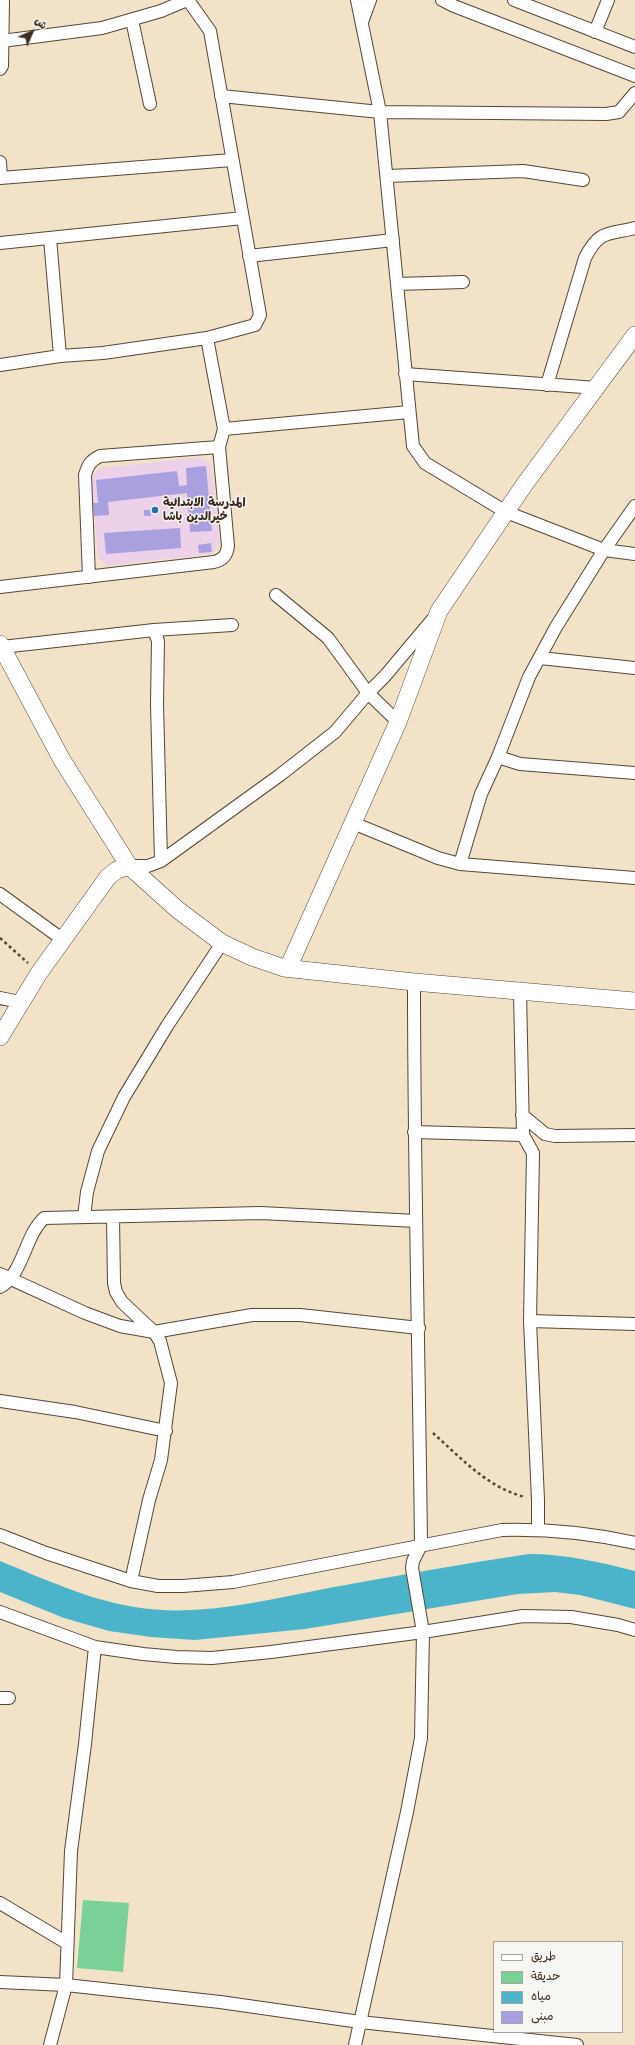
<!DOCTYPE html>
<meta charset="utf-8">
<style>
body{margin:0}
#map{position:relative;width:635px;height:2045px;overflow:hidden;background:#f2e2c7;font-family:"Comic Neue","Playpen Sans Arabic",sans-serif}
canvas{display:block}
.legend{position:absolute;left:493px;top:1941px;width:130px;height:92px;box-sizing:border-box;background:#f6f6f2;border:1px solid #aba49d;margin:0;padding:5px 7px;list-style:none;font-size:12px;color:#3b2a1e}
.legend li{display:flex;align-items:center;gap:8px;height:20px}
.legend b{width:20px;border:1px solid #aba49d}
.north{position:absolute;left:12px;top:12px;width:40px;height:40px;-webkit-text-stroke:3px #f6f6f2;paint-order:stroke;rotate:45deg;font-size:11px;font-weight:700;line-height:16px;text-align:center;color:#3b2a1e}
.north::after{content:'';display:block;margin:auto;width:14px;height:18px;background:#3b2a1e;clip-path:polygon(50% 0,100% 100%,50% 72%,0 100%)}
</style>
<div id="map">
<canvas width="635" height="2045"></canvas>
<ul class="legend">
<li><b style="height:5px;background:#fff"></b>طريق</li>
<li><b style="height:11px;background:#79d197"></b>حديقة</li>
<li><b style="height:11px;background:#4cb4ca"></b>مياه</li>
<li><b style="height:11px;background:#a9a0e0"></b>مبنى</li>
</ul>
<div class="north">ش</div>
</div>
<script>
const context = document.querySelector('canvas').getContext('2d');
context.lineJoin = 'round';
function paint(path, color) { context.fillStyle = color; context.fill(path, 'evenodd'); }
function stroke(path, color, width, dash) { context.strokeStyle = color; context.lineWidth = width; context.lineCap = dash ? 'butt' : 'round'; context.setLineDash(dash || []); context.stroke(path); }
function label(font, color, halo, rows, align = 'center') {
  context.font = font + ' "Comic Neue","Playpen Sans Arabic",sans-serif'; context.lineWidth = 3; context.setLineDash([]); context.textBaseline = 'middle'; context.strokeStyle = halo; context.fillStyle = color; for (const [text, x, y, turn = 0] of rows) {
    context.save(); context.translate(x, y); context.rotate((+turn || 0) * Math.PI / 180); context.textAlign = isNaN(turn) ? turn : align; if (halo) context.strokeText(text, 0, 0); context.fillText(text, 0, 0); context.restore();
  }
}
paint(new Path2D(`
 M 199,457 L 211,463 L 220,544 L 212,554 L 106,566 L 98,558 L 91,477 L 100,468 Z`), '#ecd1e9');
paint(new Path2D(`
 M 83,1900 L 129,1903 L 123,1972 L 77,1968 Z`), '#79d197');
paint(new Path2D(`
 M 529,1554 C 566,1554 599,1562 635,1571 L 635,1609 L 580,1595 L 555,1592 L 518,1594 L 305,1629 L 195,1640 L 151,1637 L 109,1631 L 64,1618 L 0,1592 L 0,1561 C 44,1579 87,1599 134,1607 C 200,1618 265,1600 329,1588 C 395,1576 462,1564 529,1554 Z`), '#4cb4ca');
paint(new Path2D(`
 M 206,466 L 212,531 L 190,532 L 187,493 L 108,502 L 109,515 L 94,516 L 93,503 L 98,503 L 96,480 L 177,471 L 179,486 L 187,485 L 186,468 Z
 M 144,510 L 150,510 L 151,516 L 144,516 Z
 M 180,528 L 181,548 L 106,554 L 104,533 Z
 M 211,543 L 212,552 L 199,553 L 198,545 Z`), '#a9a0e0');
const street = new Path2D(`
 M 357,0 L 380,112 L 413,446 L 425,463 L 506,512 L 604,550 L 635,554
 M 442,0 L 454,6 L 635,76
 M 514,0 L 635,47
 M 132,20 L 150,104
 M 362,22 L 370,0
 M 595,32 L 608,0
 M 2,41 L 102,28 L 161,11 L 187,0
 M 0,69 L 2,66 L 3,0
 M 221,96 L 380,112 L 606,114 L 619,112 L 635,93
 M 0,162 L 1,178
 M 387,176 L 523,171 L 583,180
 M 0,178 L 232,160
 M 50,238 L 60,356
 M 0,243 L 243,218
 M 249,256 L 393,240
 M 397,284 L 463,282
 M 0,365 L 60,356 L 103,353 L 207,338 L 255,325 L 260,315 L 210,31 L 188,0
 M 405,374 L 597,388
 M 547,385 L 585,258 C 599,230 607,235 635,228
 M 224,429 L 409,412
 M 89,577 L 85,475 C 88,465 90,461 100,456 L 219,447
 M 0,587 L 214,562 C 223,560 227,555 228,546 L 219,447 L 224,429 L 207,338
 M 276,595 L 328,638 L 368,693 L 398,722
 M 154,630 L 232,625
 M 2,647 L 154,630 L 158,641 L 157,704 L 161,861
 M 540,658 L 635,668
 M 498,757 L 520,764 L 635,773
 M 353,823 L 438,858 L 460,864 L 635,878
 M 460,864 L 481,794 L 498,757 L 529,677 L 556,627 L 604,550 L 635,506
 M 129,866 L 148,866 L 161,861 L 280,775 L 335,732 L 368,693 L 385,676 L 432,620
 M 0,894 L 62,939
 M 520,992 L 523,1135 L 533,1153 L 530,1321 L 538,1500 L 538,1529
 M 0,998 L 20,1002
 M 522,1115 L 545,1134 L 555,1136 L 635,1135
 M 414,1132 L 523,1135
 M 84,1217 L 87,1192 L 98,1151 L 124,1097 L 167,1026 L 222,943
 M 113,1217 L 114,1283 L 116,1292 L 122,1302 L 154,1332 L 160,1341 L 171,1383 L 161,1460 L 149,1500 L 131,1581
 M 0,1274 L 85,1313 L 120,1326 L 154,1332 L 252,1315 L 300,1315 L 419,1328
 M 0,1287 C 24,1273 24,1237 44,1218 L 261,1213 L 416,1221
 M 530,1321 L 635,1324
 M 0,1401 L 75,1412 L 166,1431
 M 0,1535 L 46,1553 L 131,1581 L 158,1586 L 183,1586 L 233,1582 L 502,1530 C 547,1529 591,1533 635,1543
 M 0,1612 L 95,1647 L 143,1654 L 176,1657 L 212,1658 L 271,1652 L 423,1632 L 523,1616 L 571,1617 L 618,1625 L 635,1630
 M 0,1698 L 9,1698
 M 0,1903 L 67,1943
 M 0,1982 L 66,1985 L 220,2002 L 360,2022 L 577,2045
 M 50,2045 L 66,1985 L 71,1851 L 85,1744 L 95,1647
 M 355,2045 L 407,1812 L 421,1738 L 423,1632 L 412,1568 L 413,1561 L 421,1545 C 419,1357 414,1170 414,982`);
const secondary = new Path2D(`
 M 0,644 L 62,760 L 129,866 L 178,910 L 222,943 L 252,957 L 284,968 L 414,982 L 635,1001
 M 288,968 L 398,722 L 439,611 L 524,485 L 635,335
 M 0,1037 L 39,973 L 108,877 L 117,870 L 129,866`);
stroke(street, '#564637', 14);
stroke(secondary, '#564637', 18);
stroke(new Path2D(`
 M 0,938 L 28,963
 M 433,1433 C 461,1458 488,1488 525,1497`), '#564637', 2.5, [3, 3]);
stroke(street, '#fff', 12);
stroke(secondary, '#fff', 17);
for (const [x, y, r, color] of [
 [155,510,4,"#1f6fb2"]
]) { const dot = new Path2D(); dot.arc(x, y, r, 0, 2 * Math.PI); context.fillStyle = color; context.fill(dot); stroke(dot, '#f6f6f2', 1.5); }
label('bold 12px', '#3b2a1e', '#f6f6f2', [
 ["المدرسة الابتدائية",163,503],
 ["خيرالدين باشا",163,517]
], 'left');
</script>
